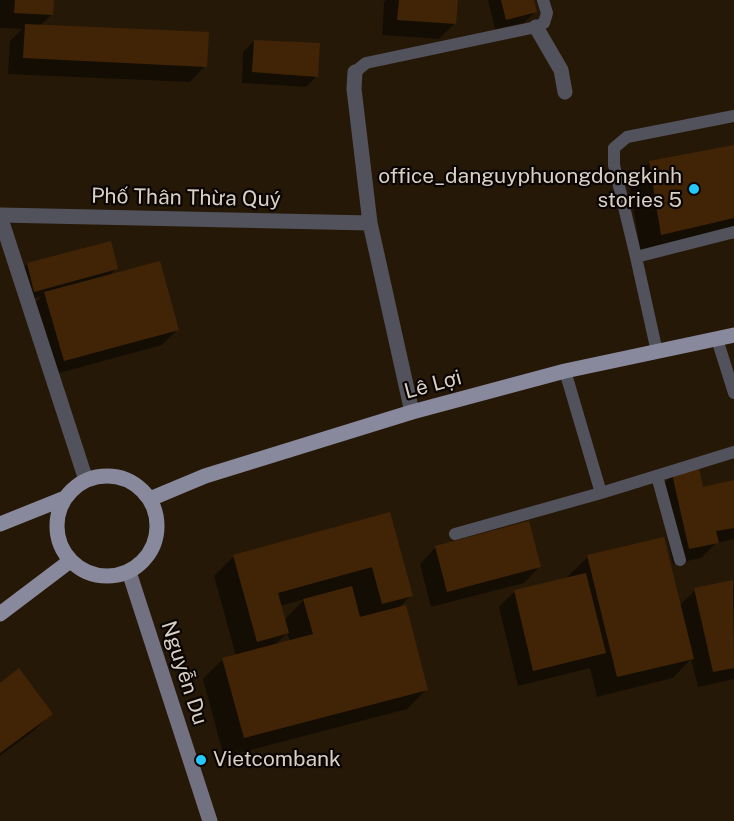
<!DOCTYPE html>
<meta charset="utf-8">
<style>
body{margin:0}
canvas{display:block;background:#261807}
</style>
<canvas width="734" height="821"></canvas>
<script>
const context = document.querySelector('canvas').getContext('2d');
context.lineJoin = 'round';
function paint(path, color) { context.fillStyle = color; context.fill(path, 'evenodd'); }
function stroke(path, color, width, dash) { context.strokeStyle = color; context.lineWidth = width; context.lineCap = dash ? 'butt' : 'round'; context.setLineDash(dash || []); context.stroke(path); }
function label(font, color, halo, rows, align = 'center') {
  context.font = font + ' "Public Sans",sans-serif'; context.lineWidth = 4.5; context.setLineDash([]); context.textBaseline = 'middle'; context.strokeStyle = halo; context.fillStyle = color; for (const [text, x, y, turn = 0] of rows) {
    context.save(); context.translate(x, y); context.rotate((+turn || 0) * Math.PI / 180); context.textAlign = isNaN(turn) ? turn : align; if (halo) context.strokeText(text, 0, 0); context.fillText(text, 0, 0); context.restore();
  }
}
paint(new Path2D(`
 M 0,0 L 53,0 L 52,14 L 40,26 L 205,66 L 190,82 L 8,74 L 10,41 L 22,29 L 0,28 Z
 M 386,0 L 456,0 L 455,23 L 439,39 L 382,35 L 384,2 Z
 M 488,0 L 532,0 L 535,12 L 524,23 L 495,29 Z
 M 254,41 L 317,76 L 306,87 L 242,83 L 243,52 Z
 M 734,146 L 734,232 L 641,254 L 629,183 L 649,163 Z
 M 110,242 L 116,269 L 109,276 L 177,330 L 162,345 L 48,376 L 29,309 L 42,296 L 24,302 L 17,275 L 27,264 Z
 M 672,475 L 702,488 L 734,481 L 734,539 L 716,543 L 701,558 L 673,564 L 657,491 Z
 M 389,514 L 411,595 L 398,609 L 427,689 L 407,709 L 224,757 L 203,679 L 223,659 L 236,656 L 214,576 L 234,556 ZM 305,599 L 284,620 L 280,606 ZM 287,633 L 290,641 L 275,645 Z
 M 435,548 L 539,567 L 524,583 L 431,607 L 420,564 Z
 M 588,557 L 680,605 L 695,590 L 732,582 L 734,590 L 734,679 L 698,687 L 691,659 L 673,678 L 597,697 L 590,668 L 518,686 L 499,607 L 514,592 L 568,579 L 567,577 Z
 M 0,684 L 51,713 L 36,729 L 0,756 Z`), '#0007');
paint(new Path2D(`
 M 15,0 L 54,0 L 53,15 L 14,13 Z
 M 399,0 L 458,0 L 456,24 L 397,20 Z
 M 501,0 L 534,0 L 537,12 L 506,20 Z
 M 25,24 L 209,32 L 207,67 L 23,58 Z
 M 254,40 L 320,43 L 318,77 L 252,72 Z
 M 734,145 L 734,218 L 661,235 L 649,161 Z
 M 111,241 L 118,269 L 34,292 L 27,263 Z
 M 160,261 L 179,330 L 64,361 L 44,292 Z
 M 699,468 L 703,487 L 734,480 L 734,528 L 716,531 L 719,543 L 689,549 L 672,474 Z
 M 390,512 L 413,596 L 382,604 L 372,567 L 278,593 L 289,633 L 257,642 L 233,555 Z
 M 529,521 L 541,567 L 447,592 L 435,546 Z
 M 664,537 L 694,659 L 617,677 L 587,555 Z
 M 586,573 L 606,653 L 533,671 L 514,590 Z
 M 733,580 L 734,668 L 713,672 L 694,588 Z
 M 352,586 L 360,617 L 406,605 L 428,690 L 244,738 L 222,658 L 313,634 L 303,599 Z
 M 19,668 L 53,714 L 0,753 L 0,683 Z`), '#412405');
stroke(new Path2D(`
 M 355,72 L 366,63 L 536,27 L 544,23 L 547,13 L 543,0
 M 636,257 L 734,232
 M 717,339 L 734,393
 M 657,352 L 636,257 L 614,165 L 614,148 L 627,137 L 734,116
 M 565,371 L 601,493
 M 657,476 L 680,560
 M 455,534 L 601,493 L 734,452`), '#52525c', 12);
stroke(new Path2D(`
 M 536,27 L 561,70 L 565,92
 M 355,72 L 354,89 L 370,223 L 412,412
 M 0,215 L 370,223
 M 0,216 L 86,480`), '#52525c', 15);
stroke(new Path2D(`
 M 129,572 L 210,821`), '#717181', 15);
stroke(new Path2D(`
 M57 526a50 50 0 1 1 100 0a50 50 0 1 1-100 0Z
 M 150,499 L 205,476 L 412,412 L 565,371 L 734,335
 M 0,524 L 65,498
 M 0,614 L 70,561`), '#89899e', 15);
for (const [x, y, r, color] of [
 [694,189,6,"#25c9fe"],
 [201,760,6,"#25c9fe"]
]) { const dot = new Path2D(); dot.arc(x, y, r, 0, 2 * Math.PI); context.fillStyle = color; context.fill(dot); stroke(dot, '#0a0502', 2); }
label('21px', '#d9d0c5', '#0a0502', [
 ["office_danguyphuongdongkinh",682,177],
 ["stories 5",682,201],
 ["Vietcombank",213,760,"left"]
], 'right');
label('21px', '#d9d0c5', '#0a0502', [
 ["Phố Thân Thừa Quý",186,198,1],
 ["Lê Lợi",433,385,-15],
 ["Nguyễn Du",184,673,72]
]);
</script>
